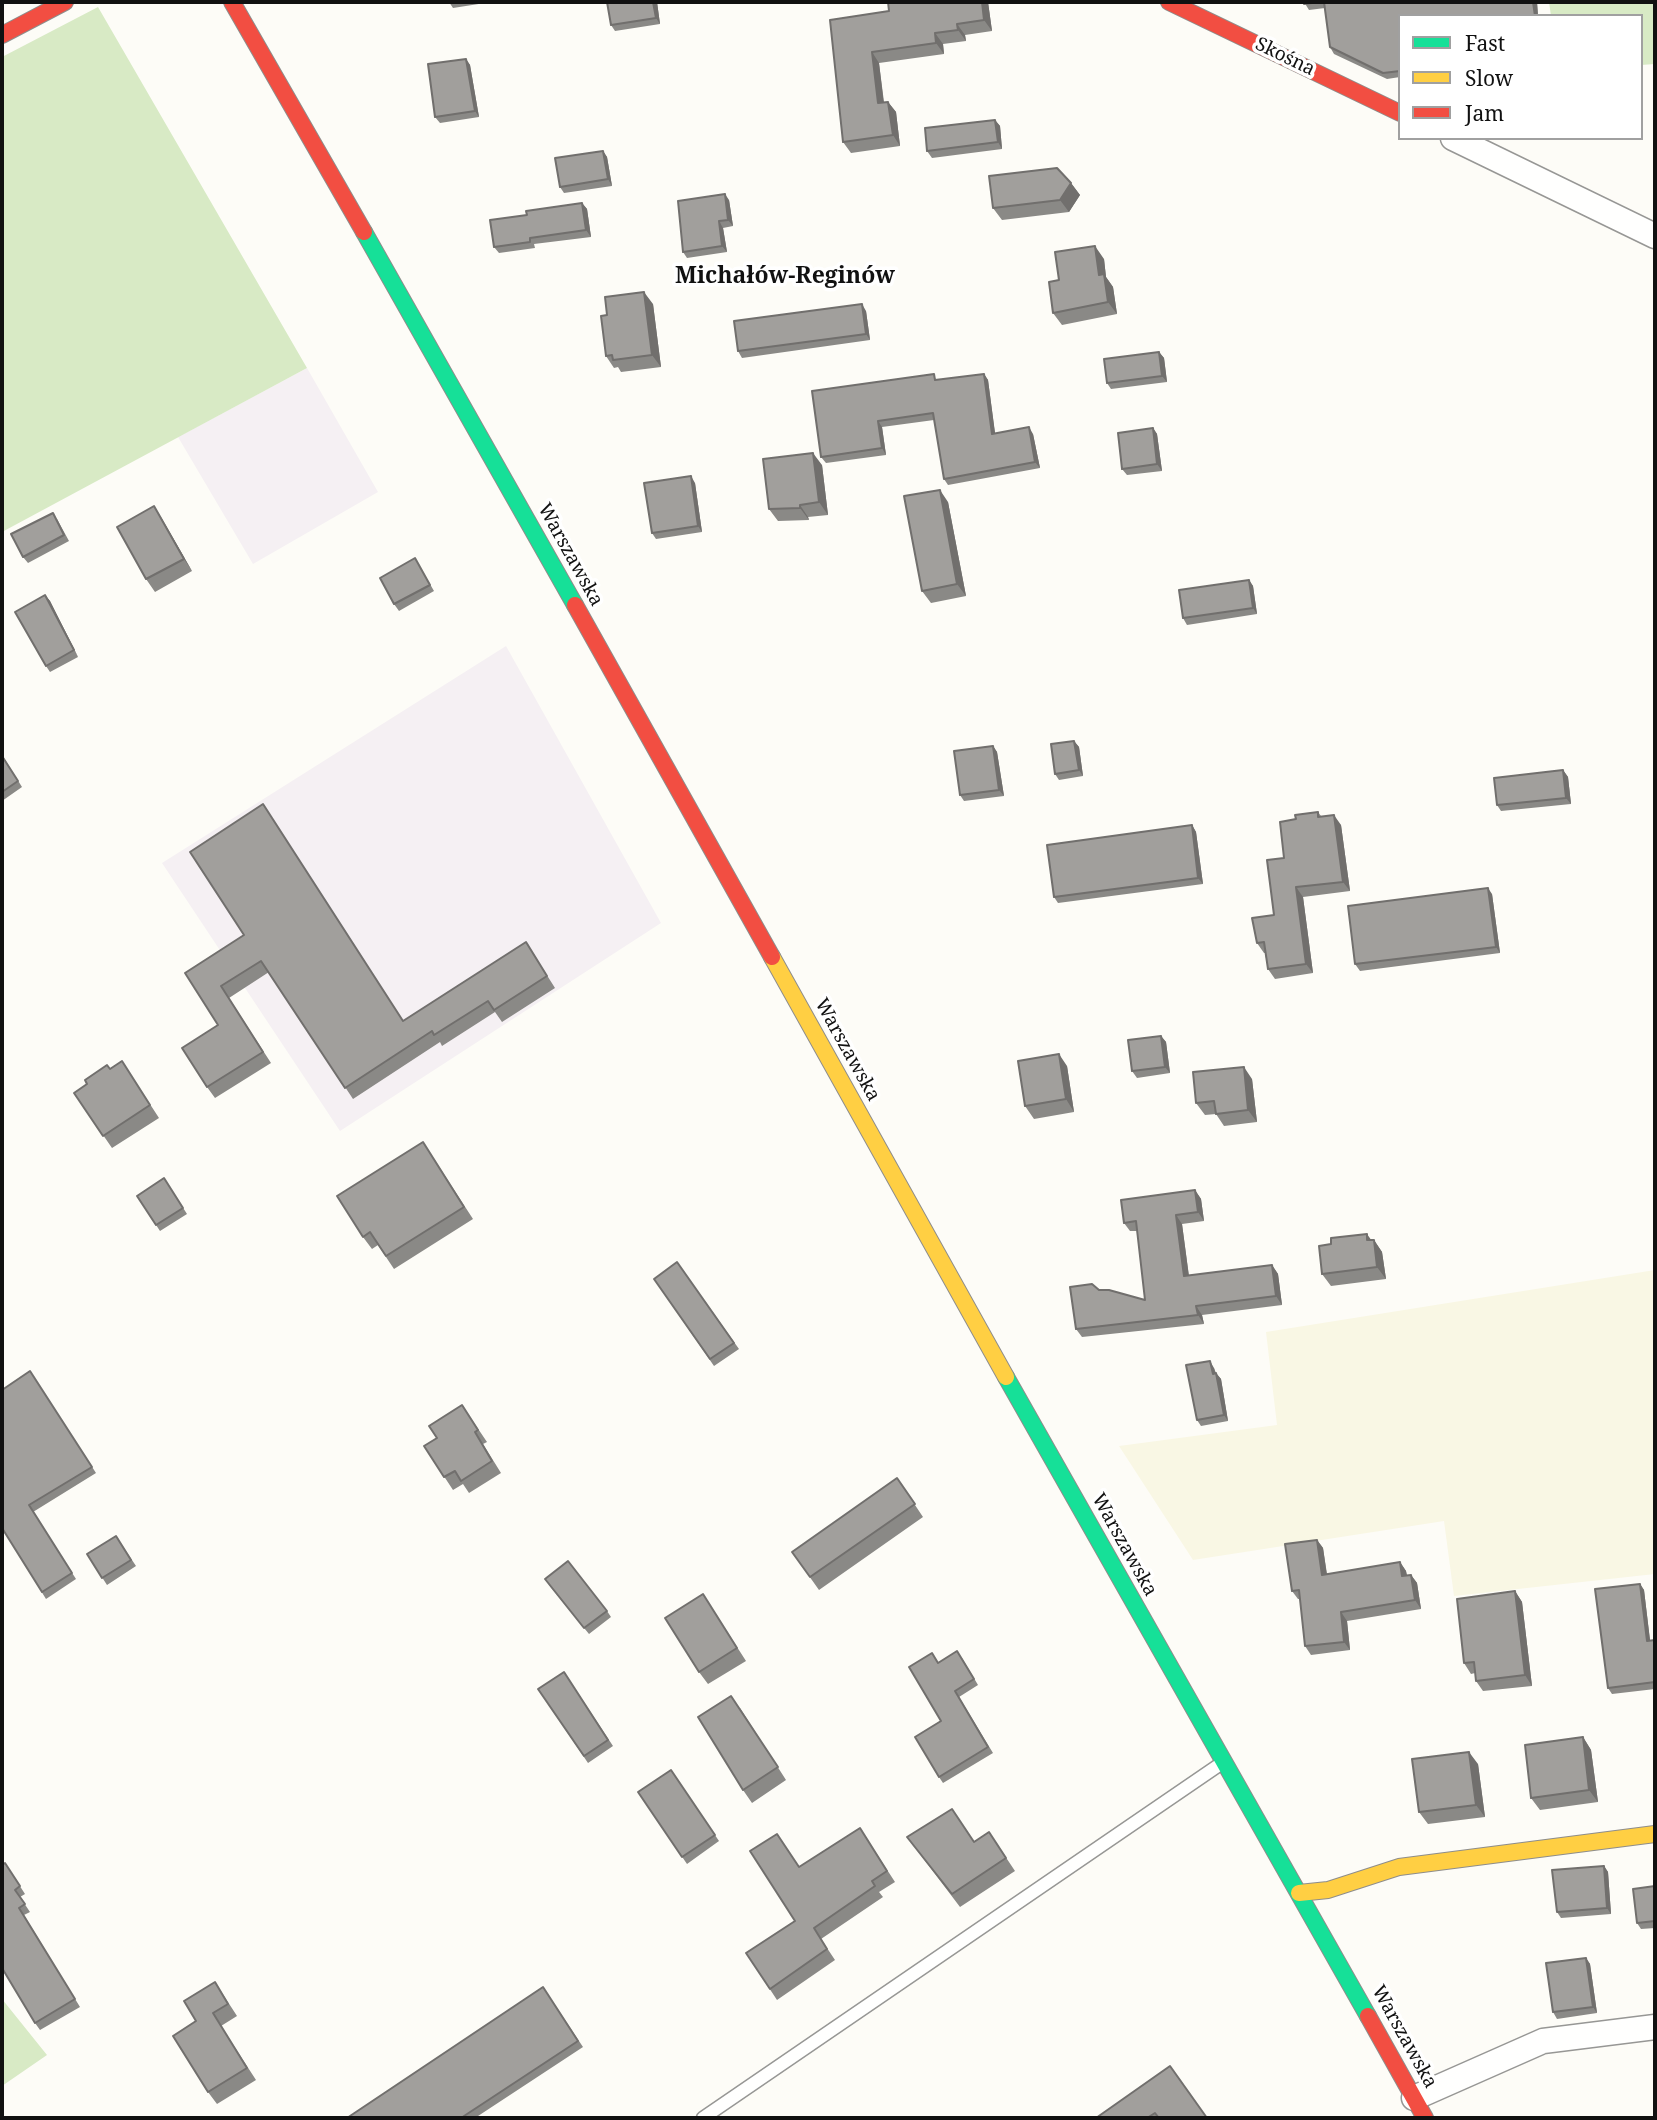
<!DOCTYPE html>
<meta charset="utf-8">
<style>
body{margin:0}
#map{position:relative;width:1657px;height:2120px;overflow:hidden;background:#fdfcf7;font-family:"Noto Serif",serif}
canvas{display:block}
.frame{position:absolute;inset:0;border:4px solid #111;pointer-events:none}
.legend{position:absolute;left:1398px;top:14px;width:245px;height:126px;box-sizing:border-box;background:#fff;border:2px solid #a0a0a0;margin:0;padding:9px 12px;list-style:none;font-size:21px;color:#111}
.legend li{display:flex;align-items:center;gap:14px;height:35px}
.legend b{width:35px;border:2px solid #a0a0a0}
</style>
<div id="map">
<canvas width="1657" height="2120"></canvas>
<div class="frame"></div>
<ul class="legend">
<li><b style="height:9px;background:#16e098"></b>Fast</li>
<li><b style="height:9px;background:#ffcf43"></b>Slow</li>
<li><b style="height:9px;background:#f24e42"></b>Jam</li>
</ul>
</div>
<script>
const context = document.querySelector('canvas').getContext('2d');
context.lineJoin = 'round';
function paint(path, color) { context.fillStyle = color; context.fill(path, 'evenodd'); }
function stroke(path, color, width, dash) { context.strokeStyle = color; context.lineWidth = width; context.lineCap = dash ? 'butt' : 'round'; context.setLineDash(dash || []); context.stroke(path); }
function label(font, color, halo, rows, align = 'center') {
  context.font = font + ' "Noto Serif",serif'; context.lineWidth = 7; context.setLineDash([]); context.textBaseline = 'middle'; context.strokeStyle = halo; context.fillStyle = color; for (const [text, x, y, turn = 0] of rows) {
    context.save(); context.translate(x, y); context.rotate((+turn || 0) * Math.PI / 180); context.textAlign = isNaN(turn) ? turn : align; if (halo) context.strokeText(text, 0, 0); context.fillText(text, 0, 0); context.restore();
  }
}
paint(new Path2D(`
 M 307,368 L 378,492 L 253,564 L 178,437 Z
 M 506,646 L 661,923 L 340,1131 L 162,863 Z`), '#f5f0f3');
paint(new Path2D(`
 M 1655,1270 L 1655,1574 L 1454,1596 L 1444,1521 L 1193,1560 L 1119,1446 L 1277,1425 L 1266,1332 Z`), '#f9f7e4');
paint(new Path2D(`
 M 1549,2 L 1655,2 L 1655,64 L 1641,65 L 1641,16 L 1551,16 Z
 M 98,7 L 307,368 L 2,532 L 2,57 Z
 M 2,1999 L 47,2055 L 2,2086 Z`), '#d8eac5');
const lane = new Path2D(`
 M 703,2118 L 1219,1765`);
const street = new Path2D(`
 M 1453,138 L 1655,236
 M 1414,2098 L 1543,2041 L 1655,2027`);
const fast = new Path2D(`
 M 364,232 L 575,605
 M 1006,1377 L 1368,2016`);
const slow = new Path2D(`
 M 772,957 L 1006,1377
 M 1299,1893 L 1328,1890 L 1399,1867 L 1655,1834`);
const jam = new Path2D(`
 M 232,2 L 364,232
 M 1169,2 L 1400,113
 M 2,35 L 65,2
 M 575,605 L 772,957
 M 1368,2016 L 1425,2118`);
stroke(lane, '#979795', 15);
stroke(street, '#979795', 27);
stroke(fast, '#8e8d8b', 18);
stroke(slow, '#8e8d8b', 18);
stroke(jam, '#8e8d8b', 18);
stroke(lane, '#fffffe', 12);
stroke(street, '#fffffe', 24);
stroke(fast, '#16e098', 16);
stroke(slow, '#ffcf43', 16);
stroke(jam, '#f24e42', 16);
paint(new Path2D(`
 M 449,2 L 485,2 L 485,3 L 453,8 Z
 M 657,2 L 660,24 L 615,31 L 611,25 Z
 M 888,2 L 988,2 L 992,31 L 965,35 L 966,41 L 943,44 L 944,54 L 879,63 L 884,102 L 888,102 L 896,112 L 900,146 L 851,153 L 843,142 L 830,20 L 889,11 Z
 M 1304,2 L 1537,2 L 1538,16 L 1400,16 L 1400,77 L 1387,79 L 1334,54 L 1330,47 L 1325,8 L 1309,10 Z
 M 466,59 L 470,65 L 479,117 L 440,123 L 435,117 Z
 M 995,120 L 1000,126 L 1002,149 L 932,158 L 927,151 Z
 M 603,151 L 607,157 L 612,186 L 564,193 L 560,187 Z
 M 1071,183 L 1080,195 L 1069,212 L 1002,220 L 993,208 Z
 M 729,200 L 733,226 L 723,228 L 727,252 L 687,258 L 683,252 Z
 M 582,203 L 587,209 L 591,237 L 534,244 L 535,248 L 499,253 L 494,247 L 527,215 Z
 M 1104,259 L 1106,277 L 1113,287 L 1117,314 L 1062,325 L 1053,313 L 1059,280 Z
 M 653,304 L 661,367 L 621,372 L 618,367 L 614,368 L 606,356 Z
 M 866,311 L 870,340 L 742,358 L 738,351 Z
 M 1159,352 L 1164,358 L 1167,382 L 1111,389 L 1107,383 Z
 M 984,374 L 988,380 L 995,434 L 1033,434 L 1040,468 L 948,485 L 944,479 L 934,420 L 882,427 L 886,455 L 826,463 L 821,457 L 938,380 Z
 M 1153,428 L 1157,434 L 1162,471 L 1127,475 L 1122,469 Z
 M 822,465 L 828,515 L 808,517 L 809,520 L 778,521 L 769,509 Z
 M 695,483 L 702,532 L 656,539 L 652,533 Z
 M 948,502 L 966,596 L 931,603 L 922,591 Z
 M 154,506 L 162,519 L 192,571 L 155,592 L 146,579 Z
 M 57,519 L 69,541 L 28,563 L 23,557 Z
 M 415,558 L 434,591 L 399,611 L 394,604 Z
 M 1249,580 L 1253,586 L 1257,614 L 1187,625 L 1183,618 Z
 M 45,595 L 50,601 L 78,657 L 50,672 L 46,666 Z
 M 1074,741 L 1079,747 L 1083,776 L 1059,780 L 1055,774 Z
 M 993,746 L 997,752 L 1004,796 L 964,801 L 960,795 Z
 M 2,755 L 22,787 L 2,801 Z
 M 1563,770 L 1568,777 L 1571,804 L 1501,811 L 1497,805 Z
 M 1318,812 L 1321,816 L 1341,825 L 1350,891 L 1303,897 L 1313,973 L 1275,979 L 1268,969 L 1265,953 L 1264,953 L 1257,943 L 1274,915 L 1284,858 L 1296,819 Z
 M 1192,825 L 1196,832 L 1203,884 L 1058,903 L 1054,897 Z
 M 1492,894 L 1500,953 L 1360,971 L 1355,964 Z
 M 244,935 L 403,1021 L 526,942 L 555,988 L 502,1022 L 495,1012 L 442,1046 L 440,1042 L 353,1099 L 269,972 L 229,998 L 271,1063 L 215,1098 L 207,1087 L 218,1025 L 185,973 Z
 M 1161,1036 L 1166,1042 L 1170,1073 L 1137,1078 L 1132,1071 Z
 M 122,1061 L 159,1118 L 112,1148 L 74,1093 Z
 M 1067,1066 L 1074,1112 L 1034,1119 L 1025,1106 Z
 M 1252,1079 L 1257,1122 L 1224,1126 L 1216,1114 L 1205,1115 L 1196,1103 Z
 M 423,1142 L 473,1219 L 394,1269 L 378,1245 L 372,1249 L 363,1237 Z
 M 164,1178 L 187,1214 L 160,1231 L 137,1196 Z
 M 1195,1190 L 1201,1199 L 1204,1221 L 1182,1224 L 1189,1276 L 1272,1265 L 1278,1274 L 1282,1305 L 1202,1315 L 1204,1324 L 1082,1337 L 1076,1329 L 1099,1290 L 1145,1300 L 1137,1231 L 1130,1231 L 1124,1223 Z
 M 1371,1240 L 1374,1240 L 1382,1252 L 1386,1279 L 1331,1286 L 1322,1274 Z
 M 677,1262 L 739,1349 L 714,1366 L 654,1279 Z
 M 1214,1368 L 1216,1373 L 1221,1379 L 1228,1421 L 1201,1426 L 1197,1420 Z
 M 30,1371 L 96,1473 L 33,1512 L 76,1579 L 46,1599 L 2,1528 Z
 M 462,1405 L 487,1442 L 483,1444 L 501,1473 L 469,1493 L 463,1484 L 453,1490 L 424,1446 L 437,1438 Z
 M 897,1478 L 923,1517 L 819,1590 L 792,1552 Z
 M 116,1536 L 136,1566 L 107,1585 L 87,1554 Z
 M 1317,1540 L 1323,1548 L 1327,1574 L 1400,1562 L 1406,1571 L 1407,1575 L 1411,1575 L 1417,1583 L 1421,1609 L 1347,1621 L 1350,1650 L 1311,1655 L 1305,1646 L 1300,1599 L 1298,1599 L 1292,1591 Z
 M 1640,1584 L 1644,1590 L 1650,1641 L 1655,1640 L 1655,1689 L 1612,1694 L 1608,1688 Z
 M 549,1585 L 607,1611 L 611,1617 L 589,1634 Z
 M 1515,1591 L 1522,1602 L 1532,1686 L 1483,1691 L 1476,1681 L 1475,1673 L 1471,1674 L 1464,1663 Z
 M 703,1594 L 746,1661 L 708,1684 L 699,1672 Z
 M 962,1658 L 978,1685 L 959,1697 L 993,1753 L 943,1783 L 939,1777 L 941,1721 L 939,1663 Z
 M 564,1672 L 613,1746 L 588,1763 L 538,1689 Z
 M 740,1708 L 786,1780 L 752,1803 L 743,1790 Z
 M 1583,1737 L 1591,1750 L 1598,1802 L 1540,1810 L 1531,1798 Z
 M 1478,1764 L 1485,1817 L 1428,1824 L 1419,1812 Z
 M 671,1770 L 719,1841 L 687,1864 L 638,1792 Z
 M 989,1832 L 1015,1871 L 960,1907 L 907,1837 L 974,1842 Z
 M 867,1839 L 895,1882 L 879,1892 L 883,1897 L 821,1939 L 835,1960 L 777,2000 L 746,1953 L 795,1921 L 799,1867 Z
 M 5,1863 L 25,1894 L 20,1897 L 30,1912 L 24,1915 L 80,2007 L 40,2030 L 35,2023 Z
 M 1604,1866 L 1608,1872 L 1611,1914 L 1561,1918 L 1557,1912 Z
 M 1655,1886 L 1655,1928 L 1641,1929 L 1637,1923 Z
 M 1586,1958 L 1590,1964 L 1597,2013 L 1557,2019 L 1553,2012 Z
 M 215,1982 L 237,2016 L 221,2026 L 256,2080 L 217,2104 L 208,2092 L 196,2021 Z
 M 543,1987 L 583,2047 L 475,2118 L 347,2118 Z
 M 1170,2066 L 1207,2118 L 1096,2118 Z`), '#8a8986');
paint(new Path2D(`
 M 653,2 L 657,2 L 660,24 L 656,18 Z
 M 982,2 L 988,2 L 992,31 L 984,20 Z
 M 1533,2 L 1537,2 L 1538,16 L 1535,16 Z
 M 957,24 L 965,35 L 966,41 L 958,30 Z
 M 935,33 L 943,44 L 944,54 L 936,43 Z
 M 872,52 L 879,63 L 885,114 L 878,103 Z
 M 466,59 L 470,65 L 479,117 L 475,111 Z
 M 888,102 L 896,112 L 900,146 L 893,135 Z
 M 995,120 L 1000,126 L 1002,149 L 998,142 Z
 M 603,151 L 607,157 L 612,186 L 608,179 Z
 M 1071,183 L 1080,195 L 1069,212 L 1060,200 Z
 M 725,194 L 729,200 L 733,226 L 728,220 Z
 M 582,203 L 587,209 L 591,237 L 586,230 Z
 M 719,221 L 723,228 L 727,252 L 722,246 Z
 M 1095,246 L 1104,259 L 1106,277 L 1113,287 L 1117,314 L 1108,302 L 1099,275 Z
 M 644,292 L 653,304 L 661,367 L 652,355 Z
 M 862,304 L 866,311 L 870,340 L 866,334 Z
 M 1159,352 L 1164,358 L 1167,382 L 1162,376 Z
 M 984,374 L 988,380 L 996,440 L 992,434 Z
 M 878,421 L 882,427 L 886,455 L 882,448 Z
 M 1029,427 L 1033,434 L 1040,468 L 1035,462 Z
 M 1153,428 L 1157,434 L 1162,471 L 1157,464 Z
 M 813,453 L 822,465 L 828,515 L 819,502 Z
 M 691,476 L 695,483 L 702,532 L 698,526 Z
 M 940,490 L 948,502 L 966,596 L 957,584 Z
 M 800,505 L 808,517 L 809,520 L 800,508 Z
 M 154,506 L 162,519 L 192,571 L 184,559 Z
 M 1249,580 L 1253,586 L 1257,614 L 1253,608 Z
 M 45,595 L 50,601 L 78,657 L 74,650 Z
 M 1074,741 L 1079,747 L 1083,776 L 1079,770 Z
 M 993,746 L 997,752 L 1004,796 L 999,790 Z
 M 1563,770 L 1568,777 L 1571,804 L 1566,798 Z
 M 1334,815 L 1341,825 L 1350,891 L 1343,882 Z
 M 1192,825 L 1196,832 L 1203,884 L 1198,878 Z
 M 1296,887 L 1303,897 L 1313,973 L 1306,964 Z
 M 1488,888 L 1492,894 L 1500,953 L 1496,947 Z
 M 1161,1036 L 1166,1042 L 1170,1073 L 1165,1067 Z
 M 1059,1054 L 1067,1066 L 1074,1112 L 1066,1099 Z
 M 1244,1067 L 1252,1079 L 1257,1122 L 1248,1110 Z
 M 1195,1190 L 1201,1199 L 1204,1221 L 1198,1212 Z
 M 1176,1215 L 1182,1224 L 1190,1285 L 1184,1276 Z
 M 1367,1234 L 1374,1244 L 1374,1240 L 1382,1252 L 1386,1279 L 1377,1267 L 1367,1240 Z
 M 1272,1265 L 1278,1274 L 1282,1305 L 1276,1296 Z
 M 1196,1306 L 1202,1315 L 1204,1324 L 1198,1315 Z
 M 1210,1361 L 1214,1368 L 1217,1380 L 1213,1374 Z
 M 1216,1373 L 1221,1379 L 1228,1421 L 1224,1415 Z
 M 1317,1540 L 1323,1548 L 1328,1583 L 1322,1575 Z
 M 1400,1562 L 1406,1571 L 1408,1584 L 1402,1576 Z
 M 1411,1575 L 1417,1583 L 1421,1609 L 1415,1600 Z
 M 1640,1584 L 1644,1590 L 1651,1648 L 1647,1641 Z
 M 1515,1591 L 1522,1602 L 1532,1686 L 1525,1675 Z
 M 1341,1612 L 1347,1621 L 1350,1650 L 1344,1642 Z
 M 1583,1737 L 1591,1750 L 1598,1802 L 1589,1790 Z
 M 1469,1752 L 1478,1764 L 1485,1817 L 1476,1805 Z
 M 1604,1866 L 1608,1872 L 1611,1914 L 1607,1908 Z
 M 1586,1958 L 1590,1964 L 1597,2013 L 1593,2007 Z`), '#716f6d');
const building = new Path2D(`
 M 607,2 L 653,2 L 656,18 L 611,25 Z
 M 888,2 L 982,2 L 984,20 L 957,24 L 958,30 L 935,33 L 936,43 L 872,52 L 878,103 L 888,102 L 893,135 L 843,142 L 830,20 L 889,11 Z
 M 1304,2 L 1320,2 L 1304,4 Z
 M 1324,2 L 1533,2 L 1535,16 L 1400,16 L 1400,71 L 1383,73 L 1330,47 Z
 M 466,59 L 475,111 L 435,117 L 428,64 Z
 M 995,120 L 998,142 L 927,151 L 925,128 Z
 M 603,151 L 608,179 L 560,187 L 555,158 Z
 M 1057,168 L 1071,183 L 1060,200 L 993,208 L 989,176 Z
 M 725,194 L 728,220 L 719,221 L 722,246 L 683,252 L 678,201 Z
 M 582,203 L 586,230 L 530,238 L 530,242 L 494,247 L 490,220 L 527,215 L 526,211 Z
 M 1095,246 L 1099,275 L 1104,274 L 1108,302 L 1053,313 L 1049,282 L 1059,280 L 1055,252 Z
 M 644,292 L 652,355 L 613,360 L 612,355 L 606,356 L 601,316 L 607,315 L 605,297 Z
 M 862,304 L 866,334 L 738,351 L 734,321 Z
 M 1159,352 L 1162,376 L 1107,383 L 1104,359 Z
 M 934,374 L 935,380 L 984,374 L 992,434 L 1029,427 L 1035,462 L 944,479 L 933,413 L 878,421 L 882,448 L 821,457 L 812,391 Z
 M 1153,428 L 1157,464 L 1122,469 L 1118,433 Z
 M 813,453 L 819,502 L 800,505 L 800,508 L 769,509 L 763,459 Z
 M 691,476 L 698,526 L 652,533 L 644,483 Z
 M 940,490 L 957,584 L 922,591 L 904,496 Z
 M 154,506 L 184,559 L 146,579 L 117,527 Z
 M 53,513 L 64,535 L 23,557 L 11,534 Z
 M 415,558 L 430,585 L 394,604 L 380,578 Z
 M 1249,580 L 1253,608 L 1183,618 L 1179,590 Z
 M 45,595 L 74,650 L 46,666 L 15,612 Z
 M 1074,741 L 1079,770 L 1055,774 L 1051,744 Z
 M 993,746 L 999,790 L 960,795 L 954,751 Z
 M 2,756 L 18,781 L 2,792 Z
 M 1563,770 L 1566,798 L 1497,805 L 1494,778 Z
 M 263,804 L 403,1021 L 526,942 L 547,976 L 494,1010 L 488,1001 L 434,1035 L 432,1031 L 345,1088 L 261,961 L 221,986 L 263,1052 L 207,1087 L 182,1048 L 218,1025 L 185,973 L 244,935 L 190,852 Z
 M 1318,812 L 1318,817 L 1334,815 L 1343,882 L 1296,887 L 1306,964 L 1268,969 L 1264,942 L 1257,943 L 1252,918 L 1274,915 L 1267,860 L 1284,858 L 1280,822 L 1296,819 L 1295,815 Z
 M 1192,825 L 1198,878 L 1054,897 L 1047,845 Z
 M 1488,888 L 1496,947 L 1355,964 L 1348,906 Z
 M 1161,1036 L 1165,1067 L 1132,1071 L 1128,1040 Z
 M 1059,1054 L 1066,1099 L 1025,1106 L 1018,1061 Z
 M 122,1061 L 150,1105 L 103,1136 L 74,1093 L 87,1084 L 85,1080 L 107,1065 L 110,1069 Z
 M 1244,1067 L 1248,1110 L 1216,1114 L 1214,1101 L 1196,1103 L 1193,1072 Z
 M 423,1142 L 464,1207 L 386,1256 L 370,1232 L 363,1237 L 337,1196 Z
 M 164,1178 L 183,1208 L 156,1225 L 137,1196 Z
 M 1195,1190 L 1198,1212 L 1176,1215 L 1184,1276 L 1272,1265 L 1276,1296 L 1196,1306 L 1198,1315 L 1076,1329 L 1070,1287 L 1092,1284 L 1099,1290 L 1109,1290 L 1145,1300 L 1136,1221 L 1124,1223 L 1121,1200 Z
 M 1367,1234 L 1367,1240 L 1374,1240 L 1377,1267 L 1322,1274 L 1319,1246 L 1331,1244 L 1331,1238 Z
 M 677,1262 L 734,1343 L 710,1359 L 654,1279 Z
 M 1210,1361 L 1213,1374 L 1216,1373 L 1224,1415 L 1197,1420 L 1186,1365 Z
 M 30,1371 L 92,1467 L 29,1505 L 72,1573 L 42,1592 L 2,1528 L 2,1390 Z
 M 462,1405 L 478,1430 L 475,1432 L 492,1461 L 461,1481 L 455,1471 L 444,1477 L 424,1446 L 437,1438 L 429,1426 Z
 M 897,1478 L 915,1504 L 810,1577 L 792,1552 Z
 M 116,1536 L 131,1560 L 102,1578 L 87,1554 Z
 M 1317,1540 L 1322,1575 L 1400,1562 L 1402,1576 L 1411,1575 L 1415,1600 L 1341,1612 L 1344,1642 L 1305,1646 L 1299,1590 L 1292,1591 L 1285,1544 Z
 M 568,1561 L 607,1611 L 584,1628 L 545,1579 Z
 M 1640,1584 L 1647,1641 L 1655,1640 L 1655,1682 L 1608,1688 L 1595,1589 Z
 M 1515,1591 L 1525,1675 L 1476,1681 L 1474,1662 L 1464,1663 L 1457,1599 Z
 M 703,1594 L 737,1648 L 699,1672 L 665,1618 Z
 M 957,1651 L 974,1679 L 955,1691 L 988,1747 L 939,1777 L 915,1737 L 941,1721 L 909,1667 L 932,1653 L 938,1663 Z
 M 564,1672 L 608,1740 L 584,1756 L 538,1689 Z
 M 731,1696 L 778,1767 L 743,1790 L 698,1717 Z
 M 1583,1737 L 1589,1790 L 1531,1798 L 1525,1745 Z
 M 1469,1752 L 1476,1805 L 1419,1812 L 1412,1759 Z
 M 671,1770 L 715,1835 L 682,1857 L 638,1792 Z
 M 952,1809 L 974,1842 L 989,1832 L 1006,1858 L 952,1894 L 907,1837 Z
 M 860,1828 L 887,1871 L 872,1881 L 875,1886 L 814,1928 L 827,1949 L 770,1989 L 746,1953 L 795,1921 L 750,1851 L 777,1834 L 799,1867 Z
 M 5,1863 L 20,1886 L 15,1890 L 25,1904 L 19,1908 L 75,1999 L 35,2023 L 2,1968 L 2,1865 Z
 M 1604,1866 L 1607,1908 L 1557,1912 L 1552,1870 Z
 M 1655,1886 L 1655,1921 L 1637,1923 L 1633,1889 Z
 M 1586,1958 L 1593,2007 L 1553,2012 L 1546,1963 Z
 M 215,1982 L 228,2004 L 213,2013 L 247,2068 L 208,2092 L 173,2036 L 196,2021 L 184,2001 Z
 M 543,1987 L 578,2041 L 461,2118 L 347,2118 Z
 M 1170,2066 L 1207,2118 L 1159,2118 L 1155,2113 L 1147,2118 L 1096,2118 Z`);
paint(building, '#a19f9c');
stroke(building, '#716f6d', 2);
label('19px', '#111', '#fff', [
 ["Skośna",1285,57,26],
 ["Warszawska",570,555,61],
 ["Warszawska",847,1050,61],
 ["Warszawska",1124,1545,61],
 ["Warszawska",1404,2037,61]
]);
label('bold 23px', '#111', '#fff', [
 ["Michałów-Reginów",785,276]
]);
</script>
